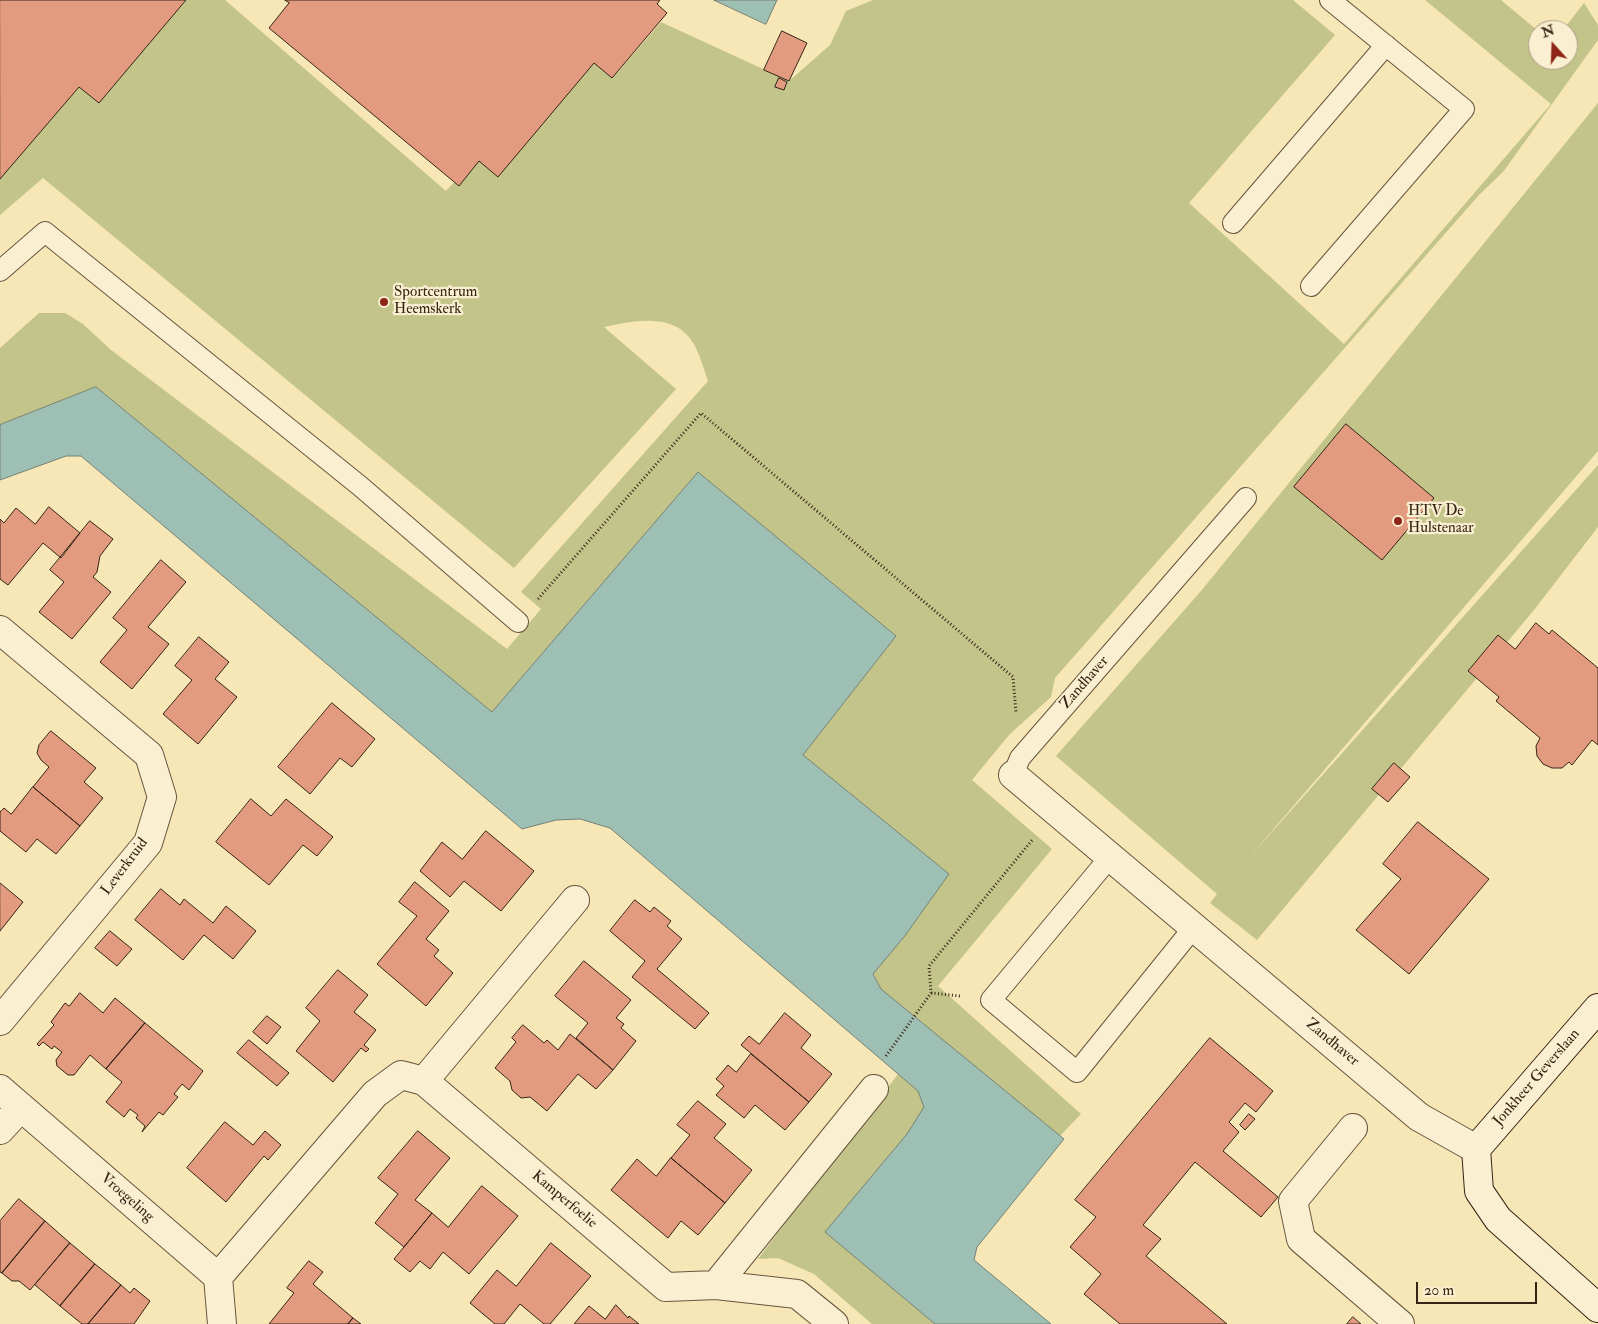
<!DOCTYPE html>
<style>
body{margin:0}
#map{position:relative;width:1598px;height:1324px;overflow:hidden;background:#f7e7b7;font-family:"IM FELL Double Pica",serif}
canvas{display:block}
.north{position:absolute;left:1528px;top:20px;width:50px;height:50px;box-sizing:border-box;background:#faefd0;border:1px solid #ab9e85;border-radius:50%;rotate:340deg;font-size:14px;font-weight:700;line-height:20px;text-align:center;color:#352415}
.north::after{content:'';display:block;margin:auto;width:18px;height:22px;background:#8f2418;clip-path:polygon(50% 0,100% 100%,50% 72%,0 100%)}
.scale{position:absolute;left:1416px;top:1282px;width:121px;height:22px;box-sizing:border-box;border:2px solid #352415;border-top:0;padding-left:6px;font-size:15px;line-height:18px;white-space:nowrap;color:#352415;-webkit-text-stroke:4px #faefd0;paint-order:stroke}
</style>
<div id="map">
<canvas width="1598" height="1324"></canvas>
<div class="north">N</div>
<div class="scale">20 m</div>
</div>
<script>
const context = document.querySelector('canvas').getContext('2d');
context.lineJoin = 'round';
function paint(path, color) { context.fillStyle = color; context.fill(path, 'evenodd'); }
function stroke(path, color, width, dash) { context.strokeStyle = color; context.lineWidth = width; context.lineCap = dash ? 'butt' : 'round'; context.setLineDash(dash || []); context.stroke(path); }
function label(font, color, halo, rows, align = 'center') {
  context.font = font + ' "IM FELL Double Pica",serif'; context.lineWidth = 4.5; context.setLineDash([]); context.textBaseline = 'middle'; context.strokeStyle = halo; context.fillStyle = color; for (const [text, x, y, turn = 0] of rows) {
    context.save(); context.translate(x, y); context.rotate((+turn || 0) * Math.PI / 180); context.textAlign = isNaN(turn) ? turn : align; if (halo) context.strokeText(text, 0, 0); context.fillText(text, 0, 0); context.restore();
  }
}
paint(new Path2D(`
 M 0,0 L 225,0 L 446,191 L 459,177 L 595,55 L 617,73 L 661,22 L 789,81 L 830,45 L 846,11 L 873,0 L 1293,0 L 1335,35 L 1189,203 L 1344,344 L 1551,104 L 1425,0 L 1501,0 L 1538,31 L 1538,60 L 1568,60 L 1568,30 L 1563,30 L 1584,3 L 1598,25 L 1598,40 L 1503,172 L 1479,195 L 1055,678 L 1051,697 L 1009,735 L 972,780 L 1052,849 L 938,986 L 1081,1114 L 1060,1136 L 881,989 L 873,973 L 904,937 L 949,874 L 803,755 L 896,636 L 698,472 L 492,712 L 96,387 L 0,425 L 0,348 L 39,313 L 65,313 L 83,324 L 111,350 L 507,649 L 541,609 L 521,592 L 708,381 C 703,367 698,346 687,335 C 666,313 630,322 604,327 L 676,389 L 514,568 L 43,178 L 0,215 Z
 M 1598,103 L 1598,451 L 1247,860 L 1598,465 L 1598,527 L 1534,610 L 1257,940 L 1210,903 L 1217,894 L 1056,756 L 1201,591 Z
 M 898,1074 L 918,1090 L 924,1107 L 907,1134 L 826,1232 L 935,1324 L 872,1324 L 814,1274 L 778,1258 L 758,1259 Z`), '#c2c48a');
const water = new Path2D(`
 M 714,0 L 777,0 L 766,24 Z
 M 96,387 L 492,712 L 698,472 L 896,636 L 803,755 L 949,874 L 904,937 L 873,974 L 881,989 L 1064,1139 L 977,1247 L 974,1260 L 1051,1324 L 935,1324 L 825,1232 L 907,1134 L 924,1107 L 918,1091 L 610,828 L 580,819 L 556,820 L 522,829 L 81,456 L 66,456 L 0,480 L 0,425 Z`);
paint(water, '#9ebfb3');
stroke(water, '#748174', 1);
const building = new Path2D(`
 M 0,0 L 186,0 L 99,103 L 79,87 L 0,179 Z
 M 285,0 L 660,0 L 657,4 L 667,13 L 612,78 L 594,63 L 498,177 L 479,161 L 459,186 L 269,28 L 289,3 Z
 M 782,31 L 807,43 L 789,81 L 764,70 Z
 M 779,78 L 787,82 L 784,90 L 775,87 Z
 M 1346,424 L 1434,498 L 1382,560 L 1294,487 Z
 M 49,507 L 80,533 L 61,558 L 43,543 L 8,585 L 0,579 L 0,519 L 4,523 L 16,508 L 35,524 Z
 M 90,521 L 113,539 L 100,556 L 97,572 L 93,577 L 111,592 L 72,639 L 39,612 L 64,582 L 50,570 Z
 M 161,560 L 186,582 L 148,627 L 169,644 L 132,689 L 100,662 L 127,630 L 113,618 Z
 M 1536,623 L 1549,634 L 1552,630 L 1598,668 L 1598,745 L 1592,740 L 1572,765 L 1569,762 L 1562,768 L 1552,768 L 1543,764 L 1537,756 L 1536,746 L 1540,738 L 1496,701 L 1499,697 L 1468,671 L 1498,635 L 1515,649 Z
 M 199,637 L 229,662 L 215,679 L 237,697 L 198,744 L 163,714 L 192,680 L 175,666 Z
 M 332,703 L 375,739 L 352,767 L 340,758 L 310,794 L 278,767 Z
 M 51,731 L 96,768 L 84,782 L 103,798 L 80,826 L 33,787 L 49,767 L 41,760 L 37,753 L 39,745 Z
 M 1394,763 L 1410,777 L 1388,802 L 1372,789 Z
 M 33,787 L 80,826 L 56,854 L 37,839 L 26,852 L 0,831 L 0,812 L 4,808 L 11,814 Z
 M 251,799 L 271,816 L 286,799 L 333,837 L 317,856 L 303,845 L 269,885 L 216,842 Z
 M 1418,822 L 1489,879 L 1409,974 L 1356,930 L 1401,879 L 1383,864 Z
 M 486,831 L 534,871 L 501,911 L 464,881 L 450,897 L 420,871 L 442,842 L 462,859 Z
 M 415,882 L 449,911 L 426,939 L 439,950 L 434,956 L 453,973 L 426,1006 L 377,964 L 417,916 L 399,902 Z
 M 0,883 L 23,902 L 0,931 Z
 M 161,889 L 180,905 L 184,899 L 213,923 L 226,906 L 256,931 L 233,959 L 204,935 L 183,960 L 135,920 Z
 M 635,900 L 650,912 L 654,907 L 671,921 L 667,926 L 682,939 L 657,969 L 709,1013 L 695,1029 L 632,977 L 645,961 L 610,931 Z
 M 110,931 L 132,949 L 117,966 L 95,948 Z
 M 584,961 L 631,1000 L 616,1018 L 624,1024 L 621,1028 L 636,1041 L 613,1070 L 576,1038 L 588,1023 L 555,996 Z
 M 338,970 L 368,995 L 354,1012 L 376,1030 L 364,1045 L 369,1049 L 366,1052 L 361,1048 L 333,1082 L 296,1051 L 320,1021 L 306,1008 Z
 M 80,993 L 103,1013 L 115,998 L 145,1023 L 106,1069 L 90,1055 L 74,1075 L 68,1075 L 57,1066 L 56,1060 L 62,1052 L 54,1046 L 52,1049 L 43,1042 L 39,1046 L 37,1044 L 54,1025 L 51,1022 L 65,1003 L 69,1006 Z
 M 785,1013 L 811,1035 L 801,1048 L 832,1074 L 809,1102 L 741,1045 L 749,1036 L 759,1044 Z
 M 267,1016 L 281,1027 L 267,1044 L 253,1032 Z
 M 145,1023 L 203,1071 L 189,1090 L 182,1084 L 174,1094 L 178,1097 L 163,1115 L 159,1112 L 142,1132 L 145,1126 L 136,1118 L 138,1115 L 130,1109 L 124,1117 L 106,1102 L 122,1082 L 106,1069 Z
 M 523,1025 L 544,1043 L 547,1040 L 558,1050 L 570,1034 L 613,1070 L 596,1089 L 578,1074 L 547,1111 L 530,1097 L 521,1098 L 512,1090 L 510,1081 L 495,1068 L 516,1042 L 512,1038 Z
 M 1210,1038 L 1273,1091 L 1256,1112 L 1245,1103 L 1229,1122 L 1239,1132 L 1223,1151 L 1278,1197 L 1261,1217 L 1195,1162 L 1143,1225 L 1161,1239 L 1146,1256 L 1227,1324 L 1120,1324 L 1084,1294 L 1101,1274 L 1070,1247 L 1096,1217 L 1075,1200 Z
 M 249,1040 L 289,1073 L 277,1086 L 237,1053 Z
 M 751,1054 L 809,1102 L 785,1130 L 755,1105 L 744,1118 L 716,1095 L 724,1086 L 716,1079 L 728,1065 L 736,1072 Z
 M 698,1101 L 726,1124 L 714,1138 L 752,1170 L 725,1203 L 671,1158 L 690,1135 L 677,1125 Z
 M 1249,1114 L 1255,1119 L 1245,1130 L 1240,1125 Z
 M 225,1122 L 253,1145 L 265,1131 L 281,1145 L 268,1160 L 264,1156 L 226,1202 L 187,1168 Z
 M 418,1131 L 450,1158 L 415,1200 L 432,1213 L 404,1247 L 375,1223 L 398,1194 L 378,1178 Z
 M 671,1158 L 725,1203 L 698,1235 L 681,1221 L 668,1238 L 611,1190 L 637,1159 L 656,1176 Z
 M 482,1186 L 518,1216 L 469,1274 L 443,1252 L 430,1269 L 420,1261 L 410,1272 L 394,1259 L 432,1213 L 448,1227 Z
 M 19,1199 L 45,1221 L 2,1273 L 0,1272 L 0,1221 Z
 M 45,1221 L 70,1243 L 30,1290 L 19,1281 L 12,1281 L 2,1273 Z
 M 70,1243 L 95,1264 L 60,1306 L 35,1285 Z
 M 551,1243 L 591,1276 L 550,1324 L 544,1324 L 520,1304 L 504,1324 L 495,1324 L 470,1303 L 497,1270 L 516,1286 Z
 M 309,1261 L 323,1272 L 313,1284 L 353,1318 L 348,1324 L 269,1324 L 294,1293 L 287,1288 Z
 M 95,1264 L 121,1285 L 88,1324 L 82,1324 L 60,1306 Z
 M 121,1285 L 130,1293 L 134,1288 L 150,1301 L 134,1324 L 88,1324 Z
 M 616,1305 L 628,1318 L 629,1316 L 639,1324 L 574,1324 L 589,1306 L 605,1319 Z
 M 1353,1317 L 1361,1324 L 1347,1324 Z
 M 353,1318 L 361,1324 L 348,1324 Z`);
paint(building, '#e39b80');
stroke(building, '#352415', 1);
const lane = new Path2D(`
 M 1233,223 L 1386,45
 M 0,271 L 45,232 L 360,486 L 518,622
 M 1311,286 L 1464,109 L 1330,0
 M 1013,775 L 1020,758 L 1246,498
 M 1110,857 L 991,1000 L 1077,1072 L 1194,927`);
const street = new Path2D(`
 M 0,630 L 149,755 L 162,797 L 148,843 L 0,1021
 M 1013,775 L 1419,1117 L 1476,1149
 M 424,1081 L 575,900
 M 0,1089 L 218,1277 L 222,1324
 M 1353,1128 L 1293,1201 L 1301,1239 L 1400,1324
 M 0,1130 L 21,1107
 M 218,1277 L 375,1094 L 401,1075 L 424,1081 L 666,1287 L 716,1285 L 797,1294 L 834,1324
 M 716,1285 L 874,1089`);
const secondary = new Path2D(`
 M 1598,1008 L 1476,1149 L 1479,1191 L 1498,1219 L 1598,1308`);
stroke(lane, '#66553e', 22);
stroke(street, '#66553e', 30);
stroke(secondary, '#352415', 30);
stroke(new Path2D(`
 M 538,599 L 701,413 L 1013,677 L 1016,713
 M 931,993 L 960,996
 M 886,1056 L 931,993 L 929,966 L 1033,839`), '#352415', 3, [1, 2.5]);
stroke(lane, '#faefd0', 20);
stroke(street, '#faefd0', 28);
stroke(secondary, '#faefd0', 28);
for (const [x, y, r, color] of [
 [384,302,5,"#8f2418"],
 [1398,521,5,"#8f2418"]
]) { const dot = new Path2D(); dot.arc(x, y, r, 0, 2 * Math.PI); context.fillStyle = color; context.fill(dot); stroke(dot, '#faefd0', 2); }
label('15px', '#352415', '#faefd0', [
 ["Sportcentrum",394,293],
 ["Heemskerk",394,310],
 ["HTV De",1408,512],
 ["Hulstenaar",1408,529]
], 'left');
label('15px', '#352415', '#faefd0', [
 ["Zandhaver",1085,683,-49],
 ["Leverkruid",125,867,-53],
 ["Zandhaver",1332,1043,40],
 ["Jonkheer Geverslaan",1537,1078,-49],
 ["Vroegeling",127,1198,41],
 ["Kamperfoelie",564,1200,40]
]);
</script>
